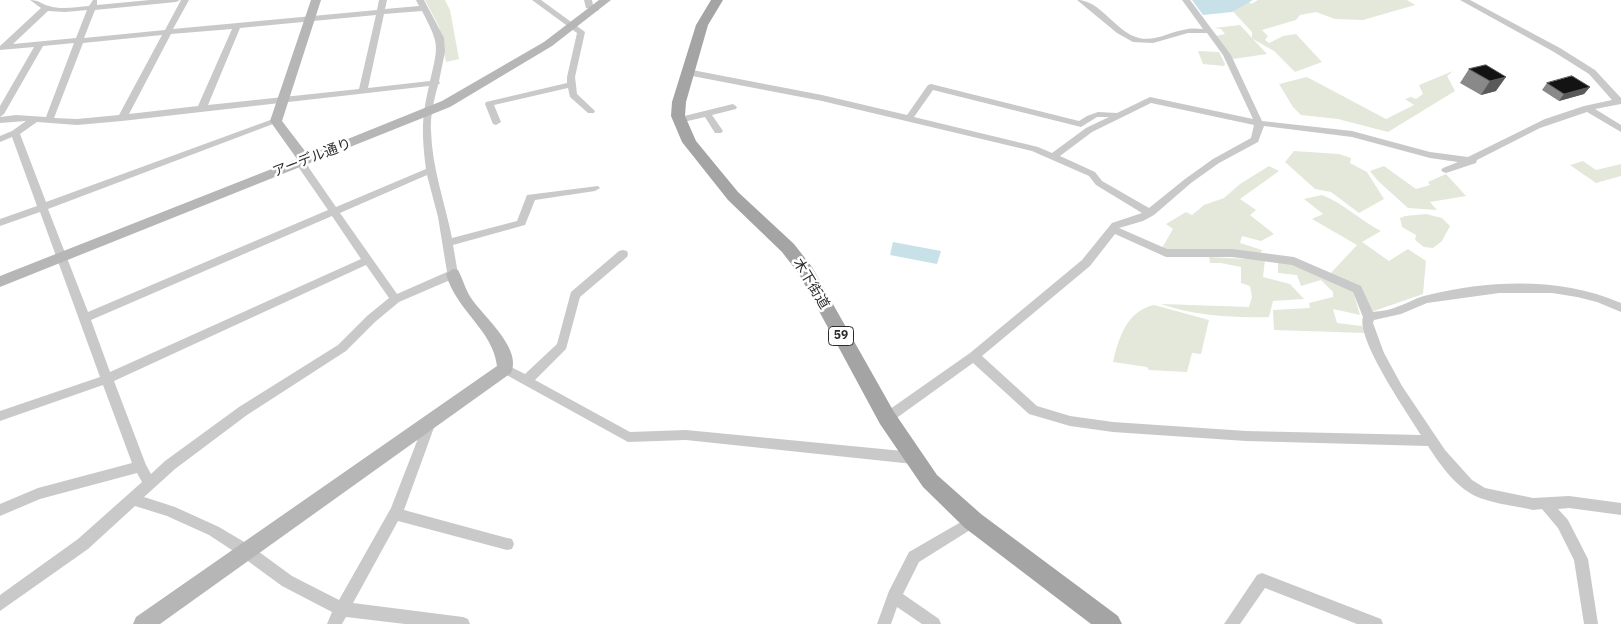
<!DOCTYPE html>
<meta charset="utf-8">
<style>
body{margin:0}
canvas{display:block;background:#fff}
</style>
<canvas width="1621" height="624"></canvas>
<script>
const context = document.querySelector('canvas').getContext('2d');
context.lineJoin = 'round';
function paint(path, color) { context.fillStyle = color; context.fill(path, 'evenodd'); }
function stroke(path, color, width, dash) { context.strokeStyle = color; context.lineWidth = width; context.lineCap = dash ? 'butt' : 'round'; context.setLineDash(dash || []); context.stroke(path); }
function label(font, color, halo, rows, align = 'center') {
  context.font = font + ' "IBM Plex Sans","Noto Sans JP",sans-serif'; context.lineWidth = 5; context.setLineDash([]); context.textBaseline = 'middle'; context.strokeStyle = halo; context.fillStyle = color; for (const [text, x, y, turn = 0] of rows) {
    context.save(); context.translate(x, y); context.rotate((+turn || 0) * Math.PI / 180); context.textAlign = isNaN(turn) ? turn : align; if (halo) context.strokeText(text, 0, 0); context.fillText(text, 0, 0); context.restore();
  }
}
paint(new Path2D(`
 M 425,0 L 445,0 L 450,10 L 459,59 L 446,62 L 439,27 Z
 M 1247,0 L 1251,4 L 1258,0 L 1407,0 L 1415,5 L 1363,20 L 1335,19 L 1316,12 L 1300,15 L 1296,20 L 1262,30 L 1268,36 L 1265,40 L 1269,43 L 1283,36 L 1296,34 L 1322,62 L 1295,72 L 1274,51 L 1253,39 L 1267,54 L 1233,59 L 1216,36 L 1225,34 L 1221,29 L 1214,28 L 1240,25 L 1252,38 L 1252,32 L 1226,4 Z
 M 1198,51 L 1219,52 L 1225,64 L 1224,66 L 1203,64 Z
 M 1453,71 L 1447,76 L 1455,91 L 1388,132 L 1338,119 L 1301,115 L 1293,107 L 1279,84 L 1307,77 L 1386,119 L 1414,105 L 1405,99 L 1411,97 L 1416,99 L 1423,94 L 1419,85 Z
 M 1294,151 L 1339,154 L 1351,158 L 1350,163 L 1367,172 L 1384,199 L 1359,213 L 1331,192 L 1315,189 L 1285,162 Z
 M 1583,161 L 1596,170 L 1621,164 L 1621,176 L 1596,183 L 1570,165 Z
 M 1269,166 L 1279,171 L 1240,199 L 1256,210 L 1250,215 L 1274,234 L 1261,241 L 1242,236 L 1240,243 L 1262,250 L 1261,253 L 1168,250 L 1162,248 L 1173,229 L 1166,224 L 1186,212 L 1192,215 L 1204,205 L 1224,198 L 1240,184 Z
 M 1384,166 L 1416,189 L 1430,185 L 1428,182 L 1446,174 L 1466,196 L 1430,202 L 1437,210 L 1408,208 L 1378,181 L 1370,171 Z
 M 1322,195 C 1343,203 1361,221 1381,231 L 1362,242 L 1389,261 L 1408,249 L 1426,261 L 1423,294 L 1371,312 L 1361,287 L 1330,274 L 1357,245 L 1312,219 L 1323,214 L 1304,199 Z
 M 1426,214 L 1442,218 L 1450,226 L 1442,241 L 1433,248 L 1424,247 L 1415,240 L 1416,235 L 1402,227 L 1400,218 L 1405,216 Z
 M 1209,257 L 1265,260 L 1263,277 L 1290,284 L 1304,299 L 1273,301 L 1269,317 C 1233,318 1196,316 1161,304 L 1249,307 L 1252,297 L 1250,286 L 1241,283 L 1241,267 L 1221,263 L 1210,263 Z
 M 1278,263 L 1294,264 L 1353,291 L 1360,315 L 1333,309 L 1337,323 L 1362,326 L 1366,333 L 1274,330 L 1273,310 L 1310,308 L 1309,303 L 1333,297 L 1333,292 L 1321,280 L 1301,286 L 1297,275 L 1278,273 Z
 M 1154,305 L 1209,320 L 1201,354 L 1192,353 L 1187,372 L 1149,370 L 1147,367 L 1113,362 C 1119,337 1127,311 1154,305 Z`), '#e4e8da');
paint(new Path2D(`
 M 1192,0 L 1253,0 L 1232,12 L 1203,15 Z
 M 893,242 L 941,251 L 937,264 L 890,255 Z`), '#c8e0e7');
paint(new Path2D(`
 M 30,0 C 39,0 41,4 49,6 C 61,10 76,7 89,6 L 93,0 L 97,0 L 97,5 L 150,0 L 180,0 L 176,2 L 95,10 L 84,38 L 165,30 L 181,0 L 189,0 L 173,29 L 377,10 L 379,0 L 387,0 L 385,9 L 419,6 L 416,0 L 424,0 L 444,38 L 445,52 L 439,81 L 440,83 L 438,85 C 434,100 430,116 431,131 C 432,168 445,203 452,238 L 517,221 L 527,195 L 598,186 L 600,188 L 595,191 L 535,200 L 525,225 L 453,245 L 458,274 L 457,277 L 399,302 L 375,322 L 346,351 L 247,415 L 175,469 L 144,497 L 175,507 L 219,527 L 251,546 L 292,576 L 339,600 L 391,508 L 426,418 L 430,417 L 434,418 L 436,422 L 404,510 L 507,538 L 512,539 L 514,544 L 512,549 L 507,550 L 398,521 L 353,603 L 463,617 L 468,619 L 470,624 L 405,624 L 346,617 L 342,624 L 327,624 L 332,612 L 282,586 L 241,556 L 209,535 L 167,516 L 135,506 L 88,549 L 0,611 L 0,595 L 78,539 L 142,482 L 137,473 L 40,499 L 0,516 L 0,504 L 38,488 L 132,463 L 103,385 L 0,421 L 0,411 L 100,377 L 40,212 L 0,226 L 0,219 L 37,206 L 12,137 L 0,142 L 0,136 L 12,131 L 26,121 L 0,123 L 0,117 L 16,115 L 46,117 L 74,43 L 43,46 L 4,114 L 0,117 L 0,106 L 34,47 L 0,50 L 0,46 L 41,8 ZM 87,10 L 76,38 L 13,44 L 48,11 L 65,12 ZM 422,11 C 439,44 439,44 430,81 L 368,88 L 384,14 ZM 376,15 L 359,89 L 208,105 L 240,28 ZM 232,29 L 198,106 L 129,114 L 171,34 ZM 162,35 L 119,115 L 77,119 L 54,118 L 83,43 ZM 429,86 C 421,120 422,135 426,169 L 336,207 L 309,168 L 306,160 L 300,160 L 299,168 L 328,210 L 88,312 L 48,209 L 281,121 L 279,119 L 273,119 L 46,202 L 20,134 L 37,122 L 77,125 L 122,121 ZM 427,175 L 438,217 L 447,272 L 397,294 L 340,213 ZM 332,216 L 361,259 L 110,372 L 91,320 ZM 366,265 L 389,298 L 367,316 L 338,345 L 239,407 L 165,461 L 151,474 L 146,465 L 114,381 Z
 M 532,0 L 541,0 L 585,32 L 575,77 L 577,94 L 595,111 L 594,113 L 588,113 L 570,97 L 568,88 L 494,105 L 501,122 L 496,125 L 493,124 L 485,104 L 486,102 L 567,83 L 567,77 L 577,33 Z
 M 584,0 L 592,0 L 593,5 L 599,9 L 598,11 L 586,8 Z
 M 1077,0 C 1101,0 1115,32 1139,38 C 1156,42 1171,31 1188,29 C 1193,28 1198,29 1203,29 L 1182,0 L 1190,0 L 1231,55 L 1262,121 L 1352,131 L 1430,152 L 1468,157 L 1545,119 L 1584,106 L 1612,100 L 1589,74 L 1554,52 L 1460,0 L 1470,0 L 1560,48 L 1595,70 L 1621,98 L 1621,104 L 1595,109 L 1621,125 L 1621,132 L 1587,112 L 1540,128 L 1477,160 L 1476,163 L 1446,173 L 1443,172 L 1441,170 L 1443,168 L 1458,162 L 1430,158 L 1352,137 L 1264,126 L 1258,142 L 1219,163 L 1191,183 L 1154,215 L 1143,221 L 1119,228 L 1167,249 L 1232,249 L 1294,257 L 1361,286 L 1373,312 C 1381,311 1391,310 1399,306 C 1409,303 1417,297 1428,295 C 1490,280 1561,277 1621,303 L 1621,312 L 1597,302 L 1577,297 L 1552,293 L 1499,293 L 1427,303 L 1401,314 L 1374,320 L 1373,323 L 1384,353 L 1402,386 L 1445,450 L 1472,480 L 1485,488 L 1533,498 L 1569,496 L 1621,503 L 1621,515 L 1569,508 L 1558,509 L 1568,520 L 1588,559 L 1598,624 L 1584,624 L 1574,560 L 1558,528 L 1542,509 L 1533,510 C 1516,506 1496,504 1480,498 C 1458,490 1440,465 1428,446 L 1246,441 L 1113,432 L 1070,426 L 1029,414 L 973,363 L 891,422 L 887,423 L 883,422 L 881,418 L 883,414 L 970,353 L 1082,260 L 1112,223 L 1142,213 L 1096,185 L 1089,176 L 1032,151 L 822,101 L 687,75 L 683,72 L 687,69 L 822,95 L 907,115 L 928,85 L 931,84 L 1079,121 L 1087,116 L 1098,112 L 1117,113 L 1150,97 L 1253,119 L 1223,55 L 1207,33 L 1188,33 L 1153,43 L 1133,42 L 1117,33 ZM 933,90 L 1081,127 L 1097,117 L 1109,117 L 1086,128 L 1052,153 L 1038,147 L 914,117 ZM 1151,103 L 1254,125 L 1251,138 L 1213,159 L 1185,179 L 1149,208 L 1102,181 L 1095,172 L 1060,156 L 1092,132 ZM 1115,234 L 1166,257 L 1232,257 L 1292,265 L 1353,292 L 1363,317 C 1356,339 1408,414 1421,435 L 1246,431 L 1113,422 L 1070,416 L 1037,406 L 982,356 L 1090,266 Z
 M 733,104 L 737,107 L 736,109 L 712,115 L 723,131 L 721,133 L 715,133 L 705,117 L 679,123 L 674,120 L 676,118 Z
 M 623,250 L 627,251 L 628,254 L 627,257 L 580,297 L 566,349 L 535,380 L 630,432 L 686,430 L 913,452 L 918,454 L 919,458 L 918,462 L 913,464 L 686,440 L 628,442 L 501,372 L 499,369 L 501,366 L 505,364 L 525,374 L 557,344 L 571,292 L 619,251 Z
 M 973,515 L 978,517 L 980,521 L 978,525 L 919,562 L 903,594 L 939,619 L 941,624 L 922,624 L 897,607 L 891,624 L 877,624 L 889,591 L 909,552 Z
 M 1262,573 L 1381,619 L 1383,624 L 1357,624 L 1265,588 L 1240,624 L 1224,624 L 1257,575 Z`), '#c9c9c9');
paint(new Path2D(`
 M 311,0 L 321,0 L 282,121 L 308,155 L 442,101 L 544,42 L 599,0 L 611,0 L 552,46 L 450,107 L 0,287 L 0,276 L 297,159 L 270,121 Z
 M 453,269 L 458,270 C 463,279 465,289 471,298 C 483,316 523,349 511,373 L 160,624 L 133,624 L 136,617 L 497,366 C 493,330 457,312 446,274 Z`), '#b6b6b6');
paint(new Path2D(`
 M 711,0 L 723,0 L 708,25 L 686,102 L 685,116 L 696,141 L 738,192 L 794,244 L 812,267 L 894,412 L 937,475 L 981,514 L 1118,616 L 1122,624 L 1091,624 L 965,528 L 923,487 L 880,424 L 799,274 L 782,252 L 728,200 L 682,142 L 671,116 L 672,102 L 696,25 Z`), '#a4a4a4');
paint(new Path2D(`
 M 1486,65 L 1496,91 L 1481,95 L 1460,83 L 1469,69 Z
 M 1547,83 L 1590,87 L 1584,94 L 1559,101 L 1542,90 Z`), '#898989');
paint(new Path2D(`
 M 1506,77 L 1496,91 L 1481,95 L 1490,81 Z
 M 1590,87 L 1584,94 L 1559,101 L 1564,94 Z`), '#5a5a5a');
const building = new Path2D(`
 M 1486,65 L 1506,77 L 1490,81 L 1469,69 Z
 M 1572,76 L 1590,87 L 1564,94 L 1547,83 Z`);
paint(building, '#131313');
stroke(building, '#5a5a5a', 1);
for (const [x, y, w] of [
 [841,336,25]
]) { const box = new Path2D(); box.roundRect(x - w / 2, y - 9.5, w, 19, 4); context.fillStyle = '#fff'; context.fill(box); stroke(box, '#2c2c2c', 1); }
label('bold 12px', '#2c2c2c', null, [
 ["59",841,336]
]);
label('14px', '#2c2c2c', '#fff', [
 ["アーデル通り",312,158,-21],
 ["木下街道",811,284,59]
]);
</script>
